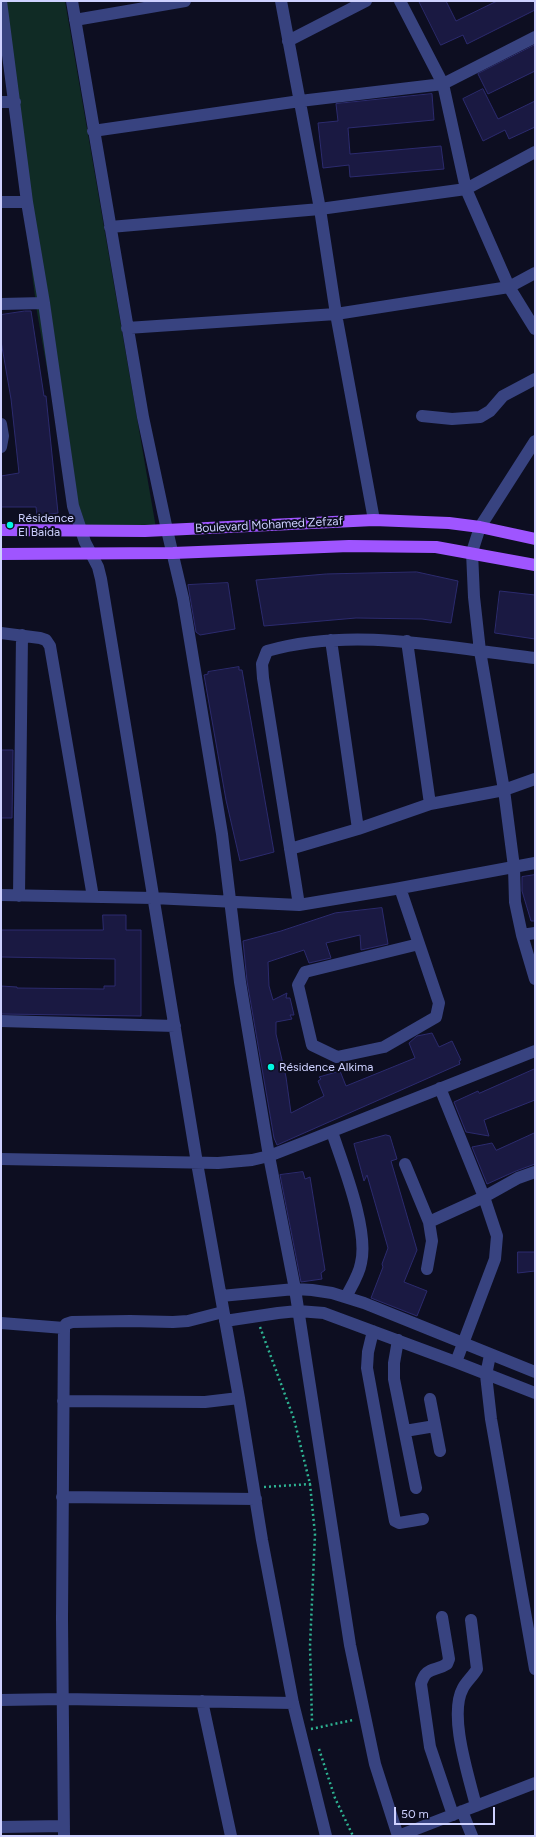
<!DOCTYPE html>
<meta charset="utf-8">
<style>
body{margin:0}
#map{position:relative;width:536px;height:1837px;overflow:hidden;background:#0d0e21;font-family:Figtree,sans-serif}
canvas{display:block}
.frame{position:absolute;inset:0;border:2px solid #ced1ff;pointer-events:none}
.scale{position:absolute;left:394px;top:1807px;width:101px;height:18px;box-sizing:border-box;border:2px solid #ced1ff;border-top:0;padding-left:5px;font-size:12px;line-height:14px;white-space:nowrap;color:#ced1ff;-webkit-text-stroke:3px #0d0e21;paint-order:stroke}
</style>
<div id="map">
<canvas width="536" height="1837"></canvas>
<div class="frame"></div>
<div class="scale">50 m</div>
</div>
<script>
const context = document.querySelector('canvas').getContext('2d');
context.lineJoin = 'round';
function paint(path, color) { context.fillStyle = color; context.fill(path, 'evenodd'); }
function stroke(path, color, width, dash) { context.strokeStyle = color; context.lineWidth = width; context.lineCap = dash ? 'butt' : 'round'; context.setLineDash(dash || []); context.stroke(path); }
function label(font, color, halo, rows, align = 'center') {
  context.font = font + ' Figtree,sans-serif'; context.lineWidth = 4; context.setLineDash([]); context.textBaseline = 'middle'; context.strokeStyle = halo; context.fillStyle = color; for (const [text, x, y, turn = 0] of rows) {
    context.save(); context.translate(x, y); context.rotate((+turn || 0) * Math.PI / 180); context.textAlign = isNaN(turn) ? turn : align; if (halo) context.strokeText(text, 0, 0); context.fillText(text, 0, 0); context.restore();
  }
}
paint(new Path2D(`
 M 1,1 L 65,1 L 156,528 L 75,528 L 37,312 L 10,102 Z`), '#102b25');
const building = new Path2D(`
 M 419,1 L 446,1 L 456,21 L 497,1 L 535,1 L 535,10 L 467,44 L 463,35 L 441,45 Z
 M 535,45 L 535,71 L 488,94 L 478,74 Z
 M 483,89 L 498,119 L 535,101 L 535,127 L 509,139 L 505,130 L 483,141 L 463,99 Z
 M 432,94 L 434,120 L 348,128 L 350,154 L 441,146 L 444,169 L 350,177 L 349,165 L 323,168 L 318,123 L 338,121 L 336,104 Z
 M 25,311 L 31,311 L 44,396 L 46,396 L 58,513 L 37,516 L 36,507 L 1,507 L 1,476 L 19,473 L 11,399 L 1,341 L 1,315 Z
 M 417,572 L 458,581 L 451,623 L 422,619 L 356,618 L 264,626 L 256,580 L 326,574 Z
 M 228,583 L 235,629 L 200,635 L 196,632 L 188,585 Z
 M 500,591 L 535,595 L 535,639 L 495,633 Z
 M 239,667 L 239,670 L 242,670 L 274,852 L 240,861 L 226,800 L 204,675 L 208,674 L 208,672 Z
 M 1,750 L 13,750 L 12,818 L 1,818 Z
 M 535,875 L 535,921 L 531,921 L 522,891 L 522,877 Z
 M 382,908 L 388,944 L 361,950 L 360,935 L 326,943 L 331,958 L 309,963 L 304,950 L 268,962 L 269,986 L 273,1000 L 287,993 L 286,998 L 290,998 L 294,1015 L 290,1015 L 292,1019 L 276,1022 L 276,1034 L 286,1077 L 291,1113 L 324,1096 L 318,1081 L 321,1079 L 319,1077 L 340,1071 L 346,1086 L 415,1058 L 409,1043 L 417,1036 L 432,1033 L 439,1047 L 452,1041 L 461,1060 L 459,1061 L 460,1064 L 277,1145 L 274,1138 L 247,981 L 243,941 L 281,931 L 335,913 Z
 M 103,915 L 126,915 L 126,930 L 141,930 L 141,1016 L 1,1014 L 1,986 L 17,987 L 17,988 L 104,989 L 104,986 L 115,986 L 115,959 L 1,957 L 1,930 L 103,930 Z
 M 535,1069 L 535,1100 L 484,1120 L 489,1136 L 466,1132 L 454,1102 L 478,1091 L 479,1093 Z
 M 535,1133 L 535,1164 L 516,1171 L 487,1184 L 472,1147 L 492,1143 L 496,1150 Z
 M 386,1135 L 390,1136 L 397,1159 L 391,1161 L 417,1250 L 404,1282 L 427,1291 L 417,1316 L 371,1298 L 383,1267 L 382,1264 L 388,1248 L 367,1175 L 364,1181 L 354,1144 Z
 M 303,1172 L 305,1179 L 310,1177 L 325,1270 L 321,1273 L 322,1279 L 301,1282 L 280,1175 Z
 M 518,1252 L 535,1252 L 535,1271 L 518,1273 Z`);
paint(building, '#1a1942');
stroke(building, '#2c2b6e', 1);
stroke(new Path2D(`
 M 260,1327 L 294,1419 L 310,1484 L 315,1534 L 310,1646 L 312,1721
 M 264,1487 L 311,1484
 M 311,1729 L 353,1720
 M 319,1749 L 335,1798 L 353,1836`), '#2eb392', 2.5, [2, 3]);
stroke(new Path2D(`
 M 1,1 L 27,202 L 44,303 L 73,506 L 85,542 L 98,567 L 101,579 L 197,1163 L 239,1398 L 262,1540 L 293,1703 L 326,1836
 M 72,1 L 143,417 L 167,530 L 183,598 L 222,834 L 240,982 L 269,1156 L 295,1289 L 350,1645 L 375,1764 L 398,1836
 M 281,1 L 320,209 L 336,314 L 374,520
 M 400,1 L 443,84 L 466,189 L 509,287 L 535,329
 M 75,20 L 185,1
 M 288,41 L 366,1
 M 1,102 L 15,102
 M 93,131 L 300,101 L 443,84 L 535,37
 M 1,202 L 27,202
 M 110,227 L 320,209 L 466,189 L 535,152
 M 1,304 L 44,303
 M 127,328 L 336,314 L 509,287 L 535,273
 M 422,416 L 452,419 L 480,417 L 490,411 L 503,396 L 535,379
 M 1,424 L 3,436 L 1,447
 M 535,441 L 480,527 L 472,552 L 474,597 L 480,651 L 504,790 L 514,867 L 515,902 L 522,935 L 535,979
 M 1,633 L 40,638 L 46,640 L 50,646 L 93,897
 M 331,640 L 358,829
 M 407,641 L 430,804
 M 290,849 L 358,829 L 430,804 L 504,790 L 535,779
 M 400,888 L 439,1003 L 436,1017 L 384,1047 L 337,1057 L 312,1045 L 298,985 L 305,972 L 419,944
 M 1,895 L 153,898 L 299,905 L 395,889 L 535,863
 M 19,896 L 22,635
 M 299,905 L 263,678 L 262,664 L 267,651 C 355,626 446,648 535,658
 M 522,935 L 535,933
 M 1,1021 L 175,1026
 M 440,1088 L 484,1197 L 497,1236 L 495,1259 L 456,1362
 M 332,1132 C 343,1165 369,1230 361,1263 C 359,1275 351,1287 346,1297
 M 1,1159 L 218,1163 L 252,1160 L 269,1156 L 305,1142 L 535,1051
 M 405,1164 L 429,1222 L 432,1241 L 427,1269
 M 429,1222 L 484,1197 L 518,1178 L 535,1172
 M 221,1296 L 295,1289 L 312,1290 L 332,1293 L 364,1303 L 535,1372
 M 225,1321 L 278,1313 L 298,1311 L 324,1313 L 456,1362 L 535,1393
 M 1,1323 L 64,1328
 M 373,1331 L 368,1352 L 367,1368 L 394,1516 L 395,1521 L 399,1523 L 423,1519
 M 398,1340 L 394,1363 L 394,1379 L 416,1488
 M 490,1355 L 486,1375 L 491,1419 L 535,1669
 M 430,1399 L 440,1451
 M 63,1401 L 205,1402 L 239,1398
 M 405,1431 L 435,1426
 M 62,1497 L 256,1499
 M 442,1617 L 449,1659 L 447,1664 C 435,1672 426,1666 421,1684 L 430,1747 L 453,1815
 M 471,1620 L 477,1669 C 473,1676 466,1682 463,1688 C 448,1715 469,1777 476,1806
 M 1,1700 L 63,1699 L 293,1703
 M 202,1701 L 231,1836
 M 462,1811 L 472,1836
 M 1,1827 L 64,1826
 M 64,1836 L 62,1619 L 64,1328 L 66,1324 L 72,1322 L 130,1321 L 173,1322 L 188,1321 L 223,1312
 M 398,1836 L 535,1783`), '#384380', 12);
stroke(new Path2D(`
 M 1,530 L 145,531 L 374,520 L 449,523 L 480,527 L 535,539
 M 1,554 L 173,553 L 349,546 L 436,547 L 535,565`), '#9f55ff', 12);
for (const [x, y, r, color] of [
 [10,525,4,"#01f8e2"],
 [271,1067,4,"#01f8e2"]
]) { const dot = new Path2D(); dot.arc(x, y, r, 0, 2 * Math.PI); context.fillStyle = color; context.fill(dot); stroke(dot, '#0d0e21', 1.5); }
label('12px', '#ced1ff', '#0d0e21', [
 ["Résidence",18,518],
 ["El Baida",18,532],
 ["Résidence Alkima",279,1067]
], 'left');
label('12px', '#ced1ff', '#0d0e21', [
 ["Boulevard Mohamed Zefzaf",269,525,-3]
]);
</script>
